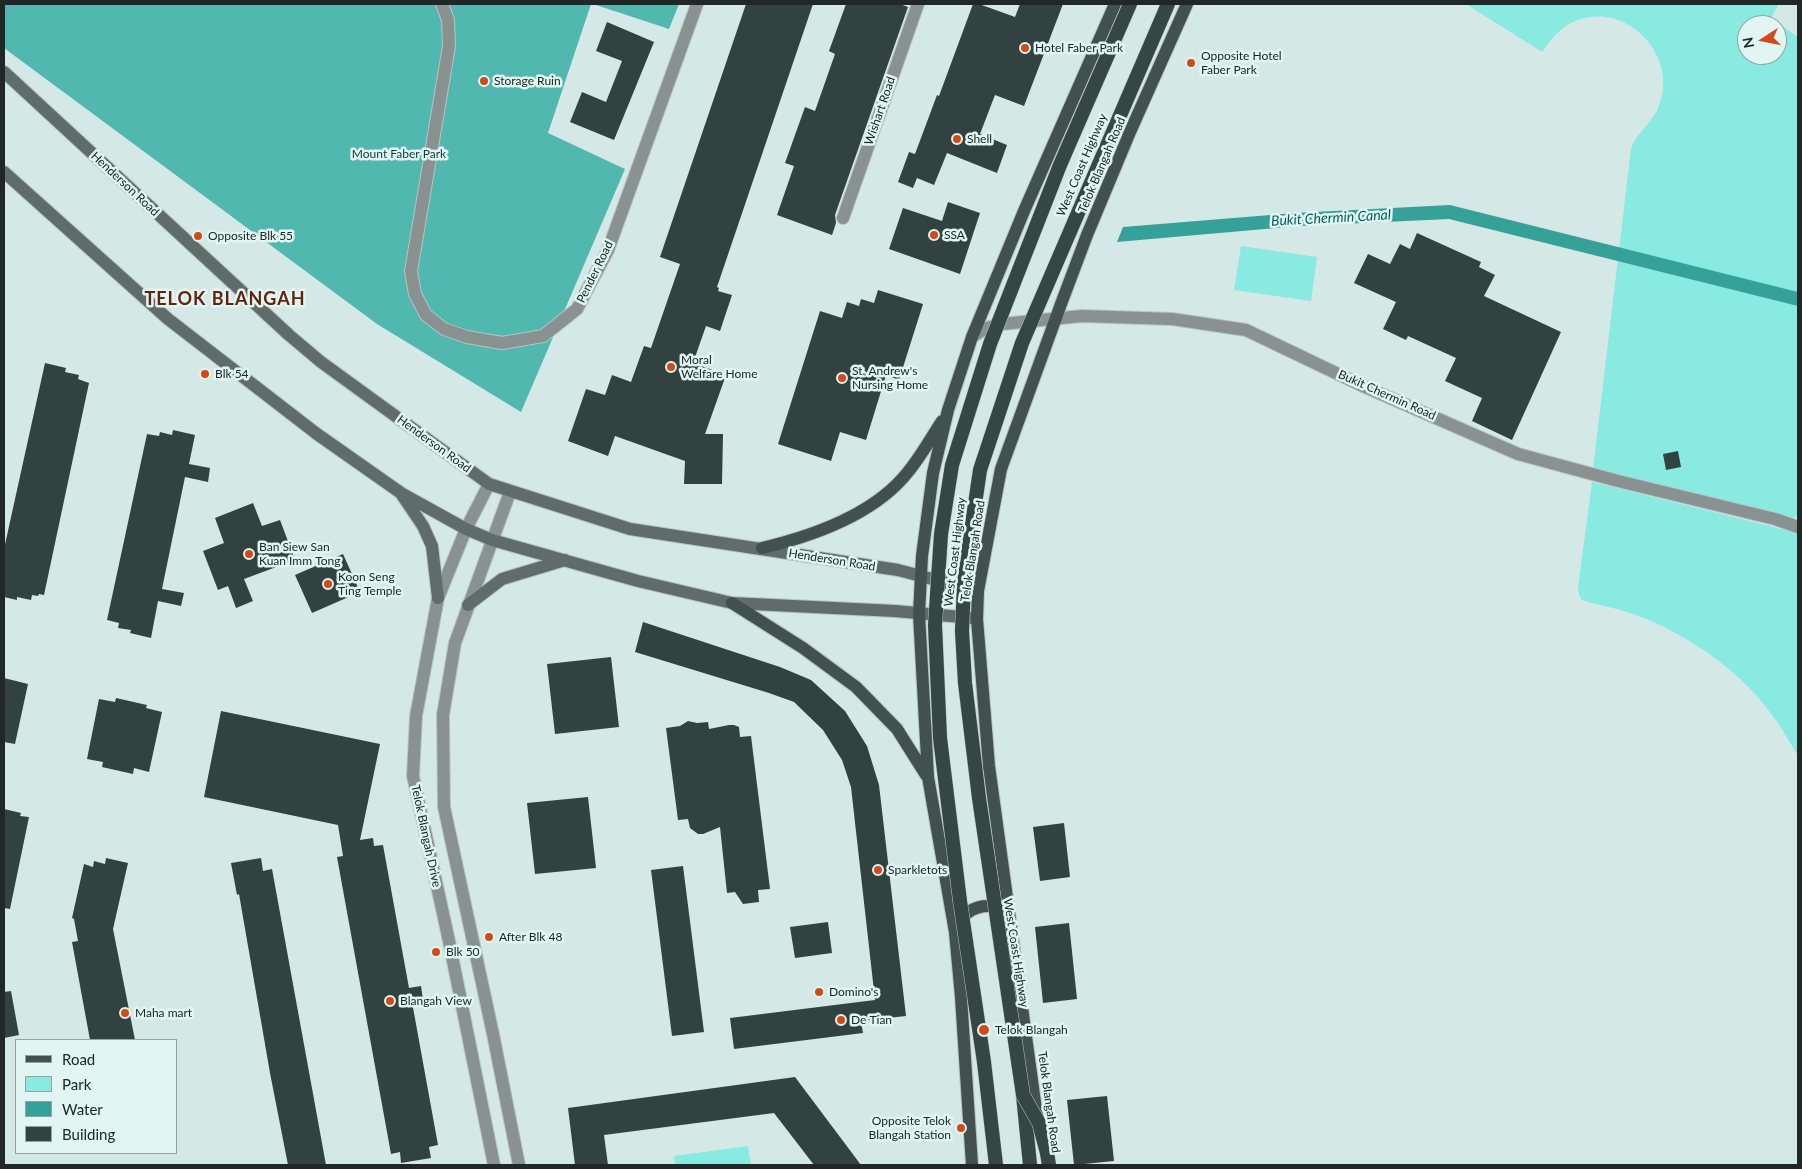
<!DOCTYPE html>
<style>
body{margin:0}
#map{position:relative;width:1802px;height:1169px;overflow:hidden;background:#d4e8e6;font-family:Lato,sans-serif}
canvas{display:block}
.frame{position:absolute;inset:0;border:5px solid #202726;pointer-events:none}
.legend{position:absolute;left:15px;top:1039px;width:162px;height:115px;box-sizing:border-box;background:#e1f5f3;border:1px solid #94a3a1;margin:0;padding:6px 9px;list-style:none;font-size:15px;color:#202726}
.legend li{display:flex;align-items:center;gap:10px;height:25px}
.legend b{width:25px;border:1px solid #94a3a1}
.north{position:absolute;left:1737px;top:15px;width:50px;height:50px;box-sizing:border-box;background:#e1f5f3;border:1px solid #94a3a1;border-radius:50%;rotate:259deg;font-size:14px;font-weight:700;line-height:20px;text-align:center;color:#202726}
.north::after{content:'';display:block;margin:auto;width:18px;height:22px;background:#d24a19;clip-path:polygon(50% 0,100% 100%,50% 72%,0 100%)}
</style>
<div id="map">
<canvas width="1802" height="1169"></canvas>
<div class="frame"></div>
<ul class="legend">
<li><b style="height:6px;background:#42514f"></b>Road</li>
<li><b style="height:14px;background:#89eae1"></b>Park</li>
<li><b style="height:14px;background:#35a199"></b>Water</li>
<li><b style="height:14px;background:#324241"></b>Building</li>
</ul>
<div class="north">N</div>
</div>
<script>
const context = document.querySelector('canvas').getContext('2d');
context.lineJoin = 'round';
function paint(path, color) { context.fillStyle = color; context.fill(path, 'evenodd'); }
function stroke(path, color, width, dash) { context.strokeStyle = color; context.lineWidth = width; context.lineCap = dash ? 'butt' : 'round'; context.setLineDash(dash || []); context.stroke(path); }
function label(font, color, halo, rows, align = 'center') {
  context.font = font + ' Lato,sans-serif'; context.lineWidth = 5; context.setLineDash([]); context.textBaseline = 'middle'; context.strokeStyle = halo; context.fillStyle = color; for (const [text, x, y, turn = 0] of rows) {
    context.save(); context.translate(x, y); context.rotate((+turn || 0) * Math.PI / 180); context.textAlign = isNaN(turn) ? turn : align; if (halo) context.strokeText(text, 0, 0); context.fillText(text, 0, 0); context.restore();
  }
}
paint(new Path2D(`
 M 1466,4 L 1779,4 L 1771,18 L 1798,37 L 1798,516 L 1789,519 L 1593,469 L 1631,149 C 1636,135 1642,132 1650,121 C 1658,112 1661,101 1663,90 C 1668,45 1622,4 1578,20 C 1562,25 1551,39 1542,52 ZM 1747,25 L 1777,25 L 1777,55 L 1747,55 Z
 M 1241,246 L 1317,257 L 1311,301 L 1234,290 Z
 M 1592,482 L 1798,533 L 1798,756 C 1789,741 1780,725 1769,711 C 1737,667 1678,628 1627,612 C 1612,607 1597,605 1582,600 L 1579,595 L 1578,588 Z
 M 748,1146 L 751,1165 L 675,1165 L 674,1156 Z`), '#89eae1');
paint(new Path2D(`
 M 4,4 L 591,4 L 548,133 L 625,169 L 521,412 L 377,324 L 4,48 Z
 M 593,4 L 679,4 L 669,29 Z`), '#51b8b0');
paint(new Path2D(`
 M 1450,205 L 1798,292 L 1798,306 L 1449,219 L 1299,226 L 1117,242 L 1123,227 L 1295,213 Z`), '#35a199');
paint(new Path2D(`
 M 746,4 L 813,4 L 717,287 L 719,288 L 718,291 L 732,295 L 720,331 L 706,326 L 693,363 L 726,375 L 705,434 L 723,434 L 722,484 L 684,484 L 685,461 L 615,436 L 608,456 L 568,441 L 586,389 L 605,395 L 612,375 L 631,382 L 644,346 L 651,348 L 680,264 L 660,257 Z
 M 846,4 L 900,4 L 908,7 L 835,215 L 836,223 L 832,235 L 777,215 L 794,166 L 785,163 L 805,107 L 815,111 L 835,54 L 829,51 Z
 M 973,4 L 979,4 L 1015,17 L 1020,4 L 1063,4 L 1024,106 L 995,95 L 980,134 L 1007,145 L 997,173 L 947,153 L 934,185 L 917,178 L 913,188 L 898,182 L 909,152 L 915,154 L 937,95 L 939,96 Z
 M 607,22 L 654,42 L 614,140 L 570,122 L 582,92 L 606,102 L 622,61 L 596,51 Z
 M 948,202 L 980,213 L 960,274 L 889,249 L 903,208 L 942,221 Z
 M 1417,233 L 1481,262 L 1479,267 L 1495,275 L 1484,296 L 1561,332 L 1512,440 L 1472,421 L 1482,398 L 1445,381 L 1456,358 L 1408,336 L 1406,340 L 1383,329 L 1396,302 L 1354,283 L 1368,254 L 1390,264 L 1400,244 L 1410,249 Z
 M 878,290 L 923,304 L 899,380 L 886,375 L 866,440 L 840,432 L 831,461 L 778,444 L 820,311 L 842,318 L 847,302 L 859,306 L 861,299 L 874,303 Z
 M 45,363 L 66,368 L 65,372 L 79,375 L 78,379 L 89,383 L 44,595 L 39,594 L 38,596 L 32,595 L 31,600 L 17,597 L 17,600 L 4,597 L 4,549 Z
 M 173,430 L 195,435 L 189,464 L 210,468 L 208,482 L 185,477 L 162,589 L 184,593 L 181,606 L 158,601 L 151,638 L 130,633 L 131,630 L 118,628 L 119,623 L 107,620 L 147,434 L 159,436 L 160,432 L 172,435 Z
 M 1678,451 L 1681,467 L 1666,470 L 1663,454 Z
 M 253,503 L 262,526 L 280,520 L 295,560 L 244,579 L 253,601 L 236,608 L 228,586 L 218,590 L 203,551 L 224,543 L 215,518 Z
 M 343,554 L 360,592 L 312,613 L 295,575 Z
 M 643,622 L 780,667 L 811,680 L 845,711 L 867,746 L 879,785 L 906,1016 L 861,1021 L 863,1033 L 734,1049 L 730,1018 L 875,1000 L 851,787 L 842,760 L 823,730 L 794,702 L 769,693 L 635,652 Z
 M 611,657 L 619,727 L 555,734 L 547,664 Z
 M 4,678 L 28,684 L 15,744 L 4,742 Z
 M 116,698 L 147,705 L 146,708 L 162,712 L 149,772 L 134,768 L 133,774 L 102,767 L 103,762 L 87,759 L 99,699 L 115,702 Z
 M 221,711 L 380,744 L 360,840 L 373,838 L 374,846 L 383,845 L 409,988 L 421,986 L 423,1000 L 412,1002 L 438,1145 L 429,1147 L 431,1158 L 401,1163 L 400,1152 L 391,1154 L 337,857 L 343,856 L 338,825 L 204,797 Z
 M 688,721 L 697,723 L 708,722 L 709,729 L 729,725 L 734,725 L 739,727 L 740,737 L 751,736 L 770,889 L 758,890 L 759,902 L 743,904 L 735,892 L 727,893 L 720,827 L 703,834 L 698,834 L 690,828 L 688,819 L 678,820 L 666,728 L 680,726 Z
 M 588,797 L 596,868 L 535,874 L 527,803 Z
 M 4,809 L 21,813 L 20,816 L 29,817 L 10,909 L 4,908 Z
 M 1064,823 L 1070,877 L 1040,881 L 1033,827 Z
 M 106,858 L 128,863 L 113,929 L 135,1040 L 90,1040 L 72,942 L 78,941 L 74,919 L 72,918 L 84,864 L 93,867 L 94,861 L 105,864 Z
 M 261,858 L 263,871 L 272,869 L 326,1165 L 288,1165 L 270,1073 L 239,894 L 237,895 L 231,863 Z
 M 683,866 L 704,1032 L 672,1036 L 651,870 Z
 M 828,922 L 832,953 L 795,958 L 790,927 Z
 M 1069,923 L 1077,999 L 1043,1003 L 1035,927 Z
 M 11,991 L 19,1035 L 4,1038 L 4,992 Z
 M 795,1077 L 861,1165 L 814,1165 L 774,1113 L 604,1135 L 608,1165 L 575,1165 L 568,1108 Z
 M 1107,1096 L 1114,1161 L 1074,1165 L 1067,1100 Z`), '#324241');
const minor = new Path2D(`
 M 442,4 L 448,20 L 449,46 L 411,271 L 415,294 L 426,315 L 444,329 L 467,337 L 502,343 L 543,336 L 577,309 L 608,250 L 697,4
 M 843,218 L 918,4
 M 972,337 L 986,328 L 1002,324 L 1082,316 L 1172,319 L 1246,330 L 1363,386 L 1518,454 L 1618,481 L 1775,519 L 1798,527
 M 489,484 L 466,529 L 438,598 L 416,716 L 413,776 L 449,941 L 494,1165
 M 510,492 L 455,643 L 443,715 L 444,807 L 493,1034 L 519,1165`);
const secondary = new Path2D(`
 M 4,72 L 289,335 L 321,362 L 489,484 L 630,529 L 898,570 L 978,591
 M 4,172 L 168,319 L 317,434 L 401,493 L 466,529 L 492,540 L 638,581 L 732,603 L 895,611 L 972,618
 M 402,495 L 423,526 L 432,546 L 438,598
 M 468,605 L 502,579 L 565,560`);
const primary = new Path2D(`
 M 762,548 C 813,536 874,515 908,472 C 921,456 931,438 942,421
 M 732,603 L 803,648 L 856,687 L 897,729 L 926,775
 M 959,923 C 968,906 987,903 1003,909
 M 1037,1117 L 989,766 L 977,619 L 978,591 L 1001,469 L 1061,304 L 1087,235 L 1130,132 L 1187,4
 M 972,1165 L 961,997 L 955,932 L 928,777 L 919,614 L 922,556 L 933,473 L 948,410 L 972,337 L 1024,211 L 1115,4`);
const trunk = new Path2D(`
 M 984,1062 L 996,1165
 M 1023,1095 L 1030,1165
 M 1047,1153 L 1049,1165`);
stroke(minor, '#b4c5c3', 14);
stroke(secondary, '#b4c5c3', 14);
stroke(primary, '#b4c5c3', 14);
stroke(trunk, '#b4c5c3', 15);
stroke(minor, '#8a9291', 12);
stroke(secondary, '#606c6a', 12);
stroke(primary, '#42514f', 12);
stroke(trunk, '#364644', 14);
const trunkBridge = new Path2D(`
 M 984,1062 L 960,901 L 940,738 L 935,625 L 941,534 L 952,465 L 990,344 L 1060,165 L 1130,4
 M 1047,1153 L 1039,1123 L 1023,1095 L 979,798 L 965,683 L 962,631 L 964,584 L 970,538 L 980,470 L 1022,343 L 1168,4`);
stroke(trunkBridge, '#b4c5c3', 15, []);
stroke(trunkBridge, '#364644', 14);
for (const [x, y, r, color] of [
 [1025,48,5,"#d24a19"],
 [1191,63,5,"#d24a19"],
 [484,81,5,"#d24a19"],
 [957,139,5,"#d24a19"],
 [934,235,5,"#d24a19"],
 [198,236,5,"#d24a19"],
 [671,367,5,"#d24a19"],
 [205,374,5,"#d24a19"],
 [842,378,5,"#d24a19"],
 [249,554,5,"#d24a19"],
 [328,584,5,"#d24a19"],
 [878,870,5,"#d24a19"],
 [489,937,5,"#d24a19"],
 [436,952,5,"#d24a19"],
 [819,992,5,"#d24a19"],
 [390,1001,5,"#d24a19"],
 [125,1013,5,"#d24a19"],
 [841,1020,5,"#d24a19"],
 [984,1030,6,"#d24a19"],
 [961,1128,5,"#d24a19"]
]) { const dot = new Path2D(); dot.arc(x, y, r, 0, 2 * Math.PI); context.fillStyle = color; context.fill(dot); stroke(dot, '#e1f5f3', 2); }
label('12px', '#202726', '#e1f5f3', [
 ["Hotel Faber Park",1035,48],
 ["Opposite Hotel",1201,56],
 ["Faber Park",1201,70],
 ["Storage Ruin",494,81],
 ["Shell",967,139],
 ["SSA",944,235],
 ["Opposite Blk 55",208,236],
 ["Moral",681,360],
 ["Welfare Home",681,374],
 ["St. Andrew's",852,371],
 ["Nursing Home",852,385],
 ["Blk 54",215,374],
 ["Ban Siew San",259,547],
 ["Kuan Imm Tong",259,561],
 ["Koon Seng",338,577],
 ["Ting Temple",338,591],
 ["Sparkletots",888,870],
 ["After Blk 48",499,937],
 ["Blk 50",446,952],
 ["Domino's",829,992],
 ["Blangah View",400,1001],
 ["Maha mart",135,1013],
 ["De Tian",851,1020],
 ["Telok Blangah",995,1030],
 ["Opposite Telok",951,1121,"right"],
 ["Blangah Station",951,1135,"right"]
], 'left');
label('12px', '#202726', '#e1f5f3', [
 ["Wishart Road",880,111,-71],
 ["West Coast Highway",1082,165,-67],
 ["Telok Blangah Road",1102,165,-67],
 ["Henderson Road",125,184,43],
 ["Pender Road",595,272,-64],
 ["Bukit Chermin Road",1387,395,24],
 ["Henderson Road",434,444,36],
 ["Telok Blangah Road",973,551,-81],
 ["West Coast Highway",955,552,-83],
 ["Henderson Road",832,560,9],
 ["Telok Blangah Drive",426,836,78],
 ["West Coast Highway",1016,953,81],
 ["Telok Blangah Road",1049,1102,82]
]);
label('12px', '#0d3e3b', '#e1f5f3', [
 ["Mount Faber Park",399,154]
]);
label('italic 14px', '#005e59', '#e1f5f3', [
 ["Bukit Chermin Canal",1331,218,-3]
]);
context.letterSpacing = '1px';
label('bold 18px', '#65230d', '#e1f5f3', [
 ["TELOK BLANGAH",225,299]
]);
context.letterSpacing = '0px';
</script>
